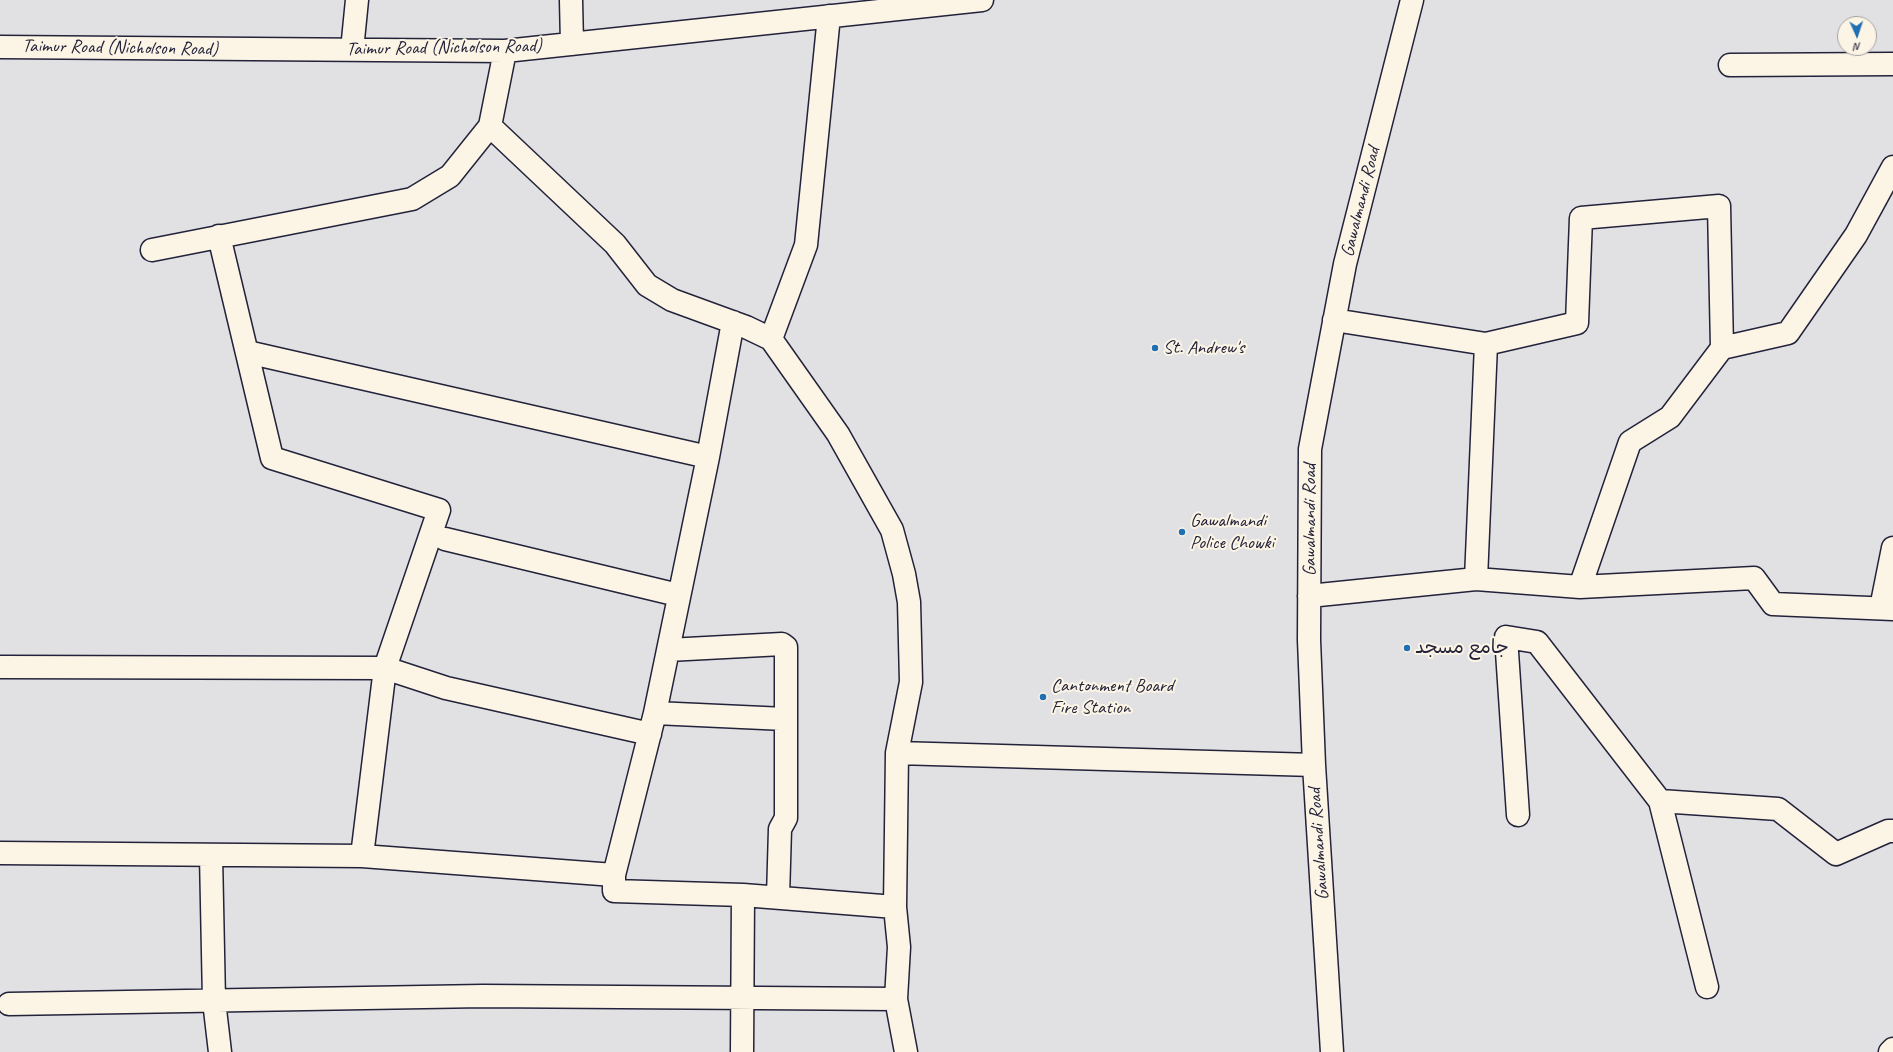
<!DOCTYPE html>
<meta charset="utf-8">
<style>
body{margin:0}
#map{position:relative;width:1893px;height:1052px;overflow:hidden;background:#e1e1e4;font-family:Caveat,sans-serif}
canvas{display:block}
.north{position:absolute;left:1837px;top:16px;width:40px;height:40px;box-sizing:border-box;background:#fcf5e5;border:1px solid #a5a1a1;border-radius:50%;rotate:177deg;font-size:11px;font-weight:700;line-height:16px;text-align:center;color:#22223b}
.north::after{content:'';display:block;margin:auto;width:14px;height:18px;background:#1f6fb2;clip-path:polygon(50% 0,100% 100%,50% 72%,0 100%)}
</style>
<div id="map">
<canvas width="1893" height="1052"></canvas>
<div class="north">N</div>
</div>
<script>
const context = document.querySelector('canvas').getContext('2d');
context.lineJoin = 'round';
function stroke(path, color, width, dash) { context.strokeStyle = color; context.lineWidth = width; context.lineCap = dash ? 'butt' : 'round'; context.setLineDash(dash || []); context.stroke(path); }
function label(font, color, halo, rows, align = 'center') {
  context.font = font + ' Caveat,"Playpen Sans Arabic",sans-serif'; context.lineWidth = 4; context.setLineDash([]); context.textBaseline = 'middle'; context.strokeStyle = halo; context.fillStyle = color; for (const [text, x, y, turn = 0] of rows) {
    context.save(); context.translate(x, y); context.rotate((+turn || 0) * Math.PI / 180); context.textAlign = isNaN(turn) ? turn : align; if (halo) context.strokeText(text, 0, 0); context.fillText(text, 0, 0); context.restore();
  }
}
const minor = new Path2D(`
 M 571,0 L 572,44
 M 0,47 L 505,51 L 982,0
 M 352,50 L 357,0
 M 1730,65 L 1893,64
 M 490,126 L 615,244 L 647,285 L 672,300 L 746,327 L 771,339 L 838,434 L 892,530 L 904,574 L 909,602 L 911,682 L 897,753 L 895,907 L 899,947 L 896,999 L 906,1052
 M 219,236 L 272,458 L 439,510 L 385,668 L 362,856
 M 152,250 L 412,199 L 450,176 L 490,126 L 505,51
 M 1334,320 L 1486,344 L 1577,323 L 1581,218 L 1719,206 L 1722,348 L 1670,417 L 1630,442 L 1580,587
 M 771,339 L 806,245 L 829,16
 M 1722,348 L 1788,333 L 1856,235 L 1893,167
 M 247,352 L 708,457
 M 445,539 L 678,595
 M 1476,579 L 1486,344
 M 1309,596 L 1476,579 L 1580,587 L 1754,578 L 1773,604 L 1893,609
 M 1881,608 L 1893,548
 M 668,650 L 782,644 L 786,647 L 786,818 L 780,829 L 778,897
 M 0,667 L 385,668 L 446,688 L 650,734
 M 655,713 L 785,719
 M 897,753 L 1314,765
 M 1660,801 L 1707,987
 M 1518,815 L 1506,637 L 1537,642 L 1660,801 L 1778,809 L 1836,854 L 1888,831 L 1893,831
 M 0,853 L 362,856 L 614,875 L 614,891 L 743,895 L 895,907
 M 211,855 L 214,1001 L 220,1052
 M 614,875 L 655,713 L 708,457 L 733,322
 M 9,1004 L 483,996 L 896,999
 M 742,1052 L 743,895
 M 1332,1052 L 1314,765 L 1309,640 L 1310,449 L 1345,264 L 1412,0
 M 1890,1052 L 1893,1049`);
stroke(minor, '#22223b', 25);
stroke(minor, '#fcf5e5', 22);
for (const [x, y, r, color] of [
 [1155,348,4,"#1f6fb2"],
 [1182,532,4,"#1f6fb2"],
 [1407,648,4,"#1f6fb2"],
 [1043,697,4,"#1f6fb2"]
]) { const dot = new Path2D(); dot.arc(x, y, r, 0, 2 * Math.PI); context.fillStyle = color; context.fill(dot); stroke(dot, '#fcf5e5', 1.5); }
label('19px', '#22223b', '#fcf5e5', [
 ["Taimur Road (Nicholson Road)",120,48,1],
 ["Taimur Road (Nicholson Road)",444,48,-1],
 ["Gawalmandi Road",1361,202,-76],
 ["Gawalmandi Road",1310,520,-90],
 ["Gawalmandi Road",1319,844,-94]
]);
label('19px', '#22223b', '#fcf5e5', [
 ["St. Andrew's",1163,348],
 ["Gawalmandi",1190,521],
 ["Police Chowki",1190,543],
 ["جامع مسجد",1415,648],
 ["Cantonment Board",1051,686],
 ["Fire Station",1051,708]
], 'left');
</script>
